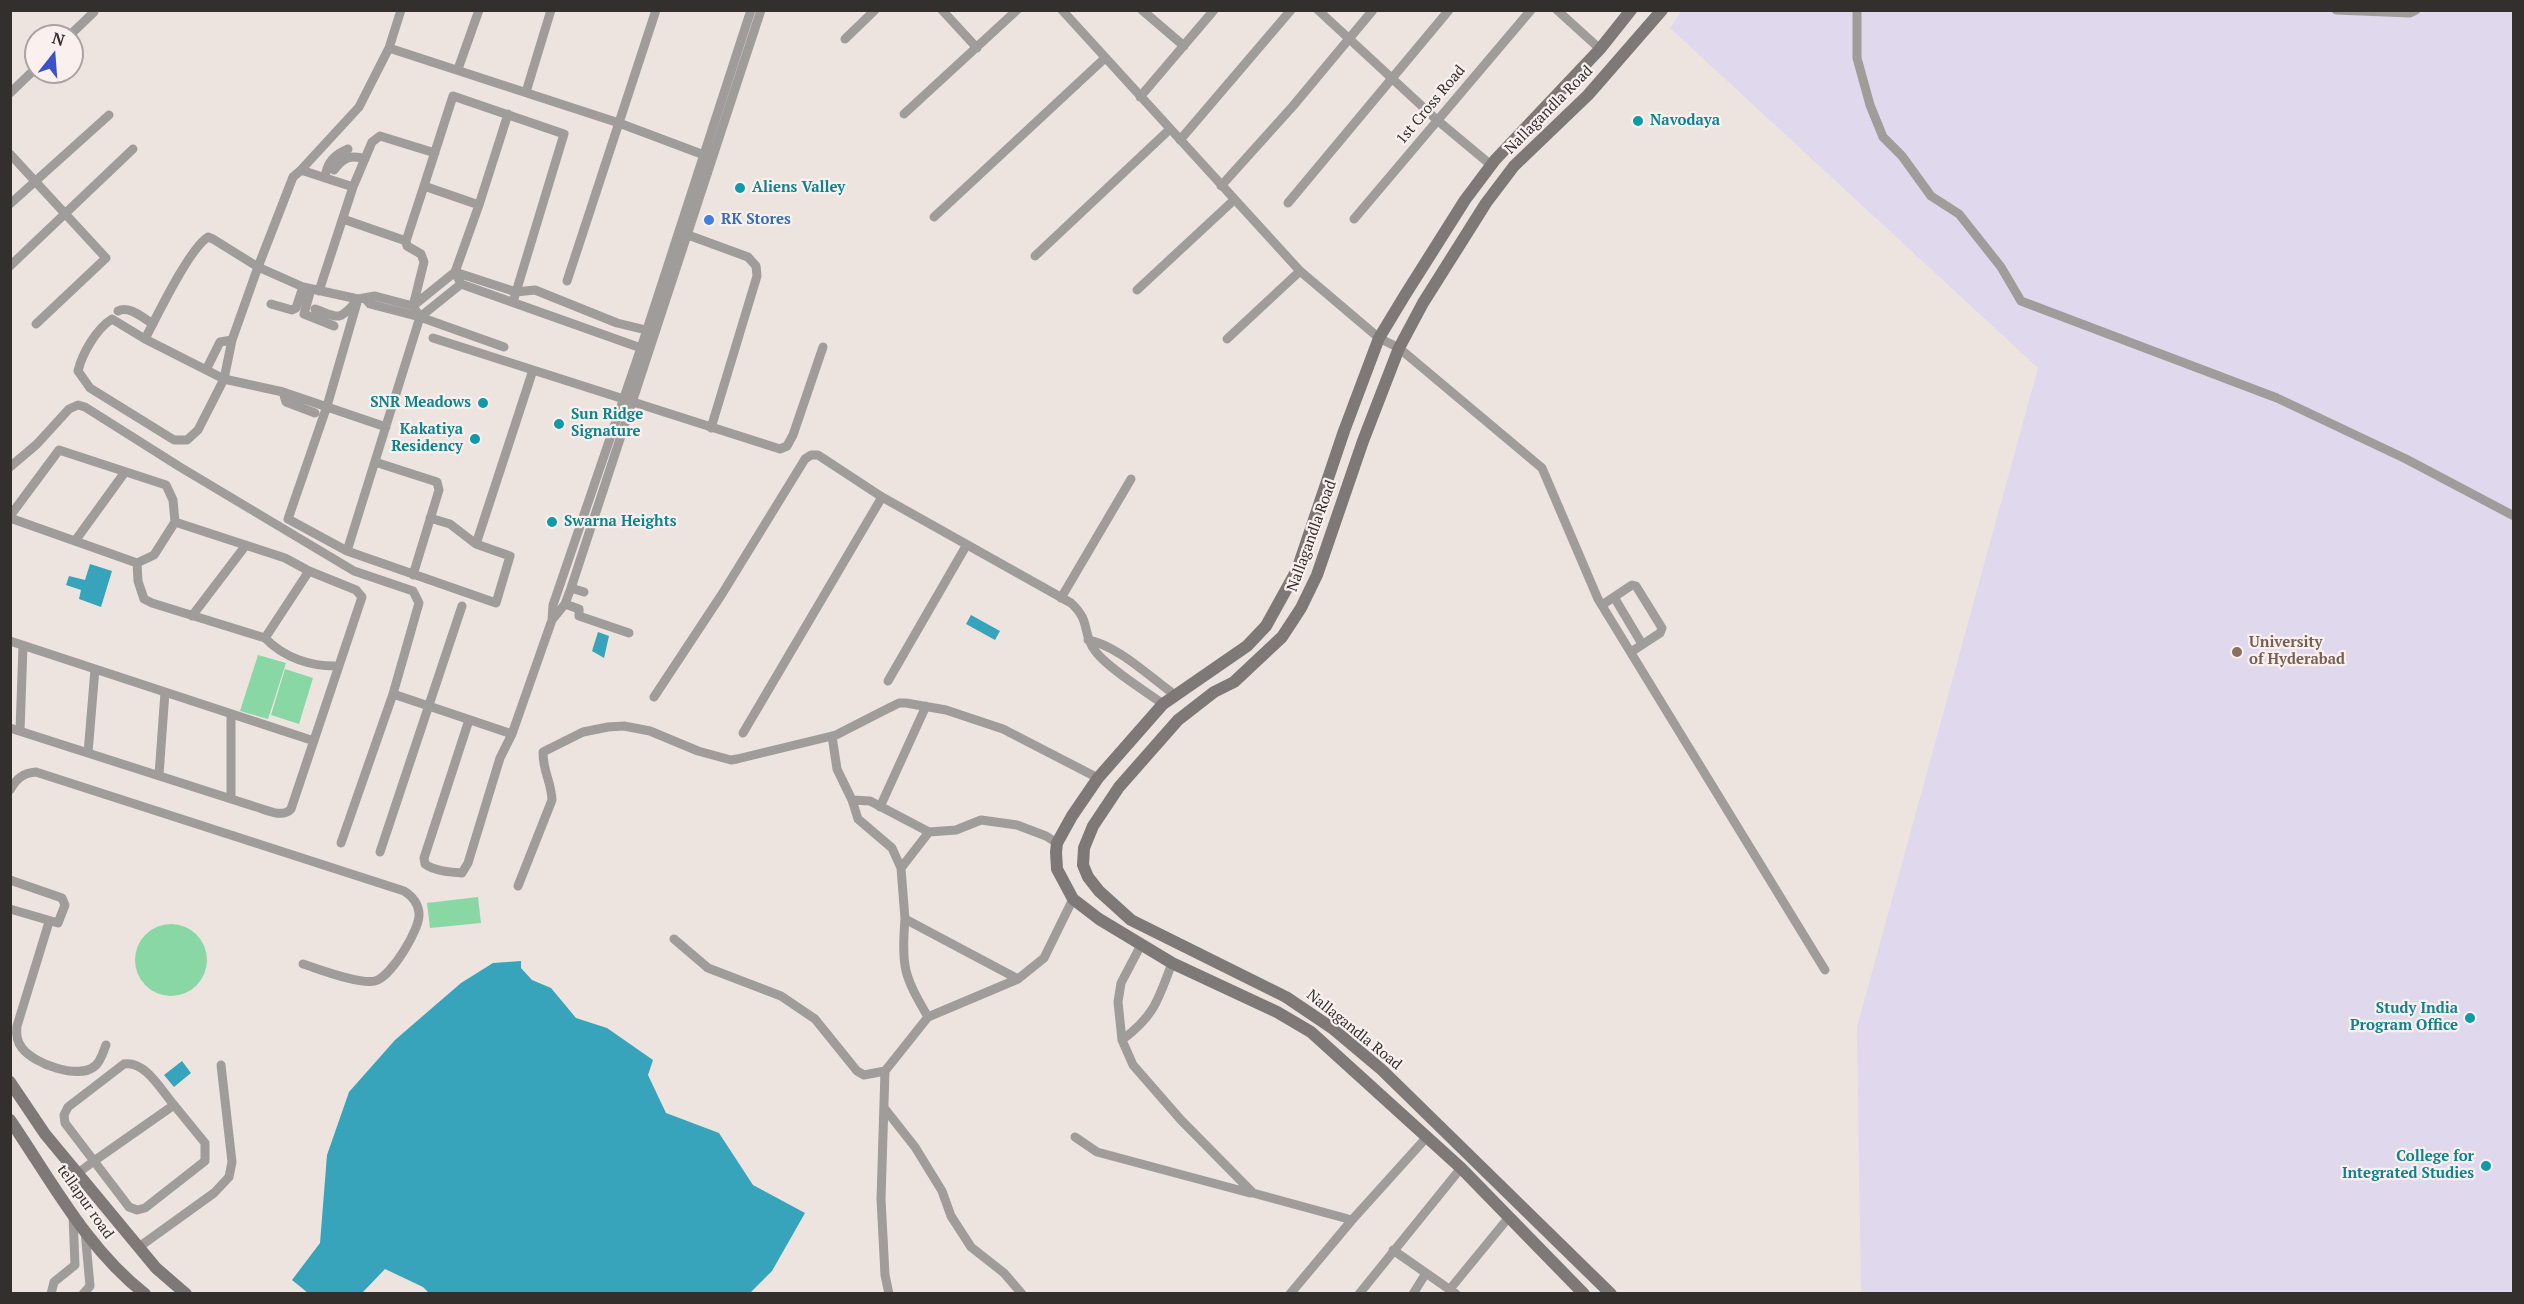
<!DOCTYPE html>
<style>
body{margin:0}
#map{position:relative;width:2524px;height:1304px;overflow:hidden;background:#ede4e0;font-family:"PT Serif",serif}
canvas{display:block}
.frame{position:absolute;inset:0;border:12px solid #322f2d;pointer-events:none}
.north{position:absolute;left:24px;top:24px;width:60px;height:60px;box-sizing:border-box;background:#faf1ee;border:2px solid #aaa3a1;border-radius:50%;rotate:17deg;font-size:16px;font-weight:700;line-height:24px;text-align:center;color:#322f2d}
.north::after{content:'';display:block;margin:auto;width:21px;height:27px;background:#3b53c6;clip-path:polygon(50% 0,100% 100%,50% 72%,0 100%)}
</style>
<div id="map">
<canvas width="2524" height="1304"></canvas>
<div class="frame"></div>
<div class="north">N</div>
</div>
<script>
const context = document.querySelector('canvas').getContext('2d');
context.lineJoin = 'round';
function paint(path, color) { context.fillStyle = color; context.fill(path, 'evenodd'); }
function stroke(path, color, width, dash) { context.strokeStyle = color; context.lineWidth = width; context.lineCap = dash ? 'butt' : 'round'; context.setLineDash(dash || []); context.stroke(path); }
function label(font, color, halo, rows, align = 'center') {
  context.font = font + ' "PT Serif",serif'; context.lineWidth = 4.5; context.setLineDash([]); context.textBaseline = 'middle'; context.strokeStyle = halo; context.fillStyle = color; for (const [text, x, y, turn = 0] of rows) {
    context.save(); context.translate(x, y); context.rotate((+turn || 0) * Math.PI / 180); context.textAlign = isNaN(turn) ? turn : align; if (halo) context.strokeText(text, 0, 0); context.fillText(text, 0, 0); context.restore();
  }
}
paint(new Path2D(`
 M 1682,10 L 2513,11 L 2513,1293 L 1861,1293 L 1857,1027 L 2038,368 L 1670,28 Z`), '#e0d8ed');
paint(new Path2D(`
 M 258,655 L 286,663 L 268,719 L 240,711 Z
 M 285,669 L 313,678 L 299,724 L 271,715 Z
 M 478,897 L 481,923 L 430,928 L 427,903 Z
 M135 960a36 36 0 1 1 72 0a36 36 0 1 1-72 0Z`), '#89d7a4');
paint(new Path2D(`
 M 90,564 L 112,571 L 101,607 L 79,599 L 81,590 L 66,585 L 69,576 L 85,580 Z
 M 971,615 L 1000,631 L 995,640 L 966,624 Z
 M 598,632 L 609,636 L 604,658 L 592,651 Z
 M 521,961 L 521,968 L 532,980 L 551,988 L 576,1018 L 607,1028 L 653,1060 L 648,1075 L 666,1113 L 719,1133 L 753,1185 L 805,1213 L 772,1271 L 750,1293 L 429,1293 L 423,1287 L 385,1269 L 362,1293 L 308,1293 L 292,1280 L 320,1243 L 327,1155 L 349,1092 L 395,1040 L 461,983 L 493,963 Z
 M 182,1061 L 191,1073 L 174,1087 L 164,1075 Z`), '#37a4bb');
stroke(new Path2D(`
 M 942,10 L 977,48
 M 1062,10 L 1300,271 L 1379,338 L 1399,348 L 1542,468 L 1598,599 L 1825,970
 M 1142,10 L 1184,46
 M 1318,10 L 1437,120 L 1491,165
 M 1557,10 L 1600,49
 M 1857,10 L 1857,58 L 1870,105 L 1883,137 L 1902,156 L 1931,196 L 1959,214 L 2001,267 L 2021,301 L 2277,398 L 2406,459 L 2514,516
 M 2336,10 L 2410,13 L 2416,10
 M 69,36 L 94,12
 M 845,39 L 875,10
 M 389,48 L 619,123 L 704,155
 M 458,69 L 479,10
 M 526,92 L 551,10
 M 10,93 L 36,68
 M 1140,97 L 1214,10
 M 904,114 L 1017,10
 M 1180,140 L 1291,10
 M 10,154 L 106,258 L 36,324
 M 334,170 C 343,158 351,154 365,159
 M 300,171 L 359,107 L 389,48 L 401,10
 M 325,178 C 327,162 334,155 348,149
 M 424,186 L 453,96 L 564,134 L 513,302
 M 1221,186 L 1293,106 L 1373,10
 M 1288,203 L 1449,10
 M 10,204 L 109,115
 M 479,205 L 508,114
 M 934,217 L 1105,58
 M 343,219 L 406,241
 M 1354,219 L 1531,10
 M 688,235 L 748,257 L 756,266 L 757,276 L 711,428
 M 1035,256 L 1170,129
 M 10,266 L 133,149
 M 455,272 L 461,284 L 641,348
 M 455,272 L 516,292 L 535,290 L 617,323 L 646,330
 M 567,281 L 656,10
 M 303,287 L 258,267 L 293,177 L 300,171 L 304,171 L 353,187
 M 311,289 L 304,314 L 334,326
 M 1137,290 L 1234,200
 M 319,291 L 353,187 L 372,142 L 380,136 L 435,153
 M 365,298 L 370,304 L 420,317 L 461,284
 M 358,299 L 327,406 L 288,519 L 347,551 L 420,317
 M 271,304 L 292,310 L 296,308 L 303,287 L 358,299 L 375,296 L 413,306 L 455,272 L 479,205 L 424,186 L 406,241 L 407,246 L 421,254 L 424,262 L 413,306 L 420,317 L 504,347
 M 315,309 C 338,317 338,322 355,303
 M 118,311 C 129,305 143,318 153,324
 M 433,338 L 780,449 L 787,446 L 793,435 L 823,347
 M 145,339 L 112,319 C 96,329 82,354 78,371 L 90,388 L 174,440 L 187,440 L 198,430 L 224,379 L 232,340 L 258,267 L 213,239 L 208,237 C 189,249 157,316 145,339 L 224,379 L 283,392 L 386,427
 M 1227,339 L 1300,271
 M 206,370 L 220,342 L 232,340
 M 283,392 L 286,402 L 315,413
 M 375,462 L 437,482 L 439,490 L 413,575
 M 10,467 L 37,444 L 69,409 L 78,405 L 85,407 L 180,467 L 354,571 L 413,591 L 419,603 L 393,694 L 341,843
 M 10,516 L 59,450 L 166,485 L 173,500 L 175,522 L 285,558 L 309,571 L 356,590 L 362,597 L 291,809 C 282,819 265,809 253,806 L 10,728
 M 10,518 L 137,563 L 138,581 L 144,599 L 152,603 L 265,638 C 284,658 312,667 339,666
 M 75,541 L 125,472
 M 476,544 L 533,370
 M 347,551 L 496,603 L 510,556 L 476,544 L 450,524 L 430,518
 M 137,563 L 154,555 L 175,522
 M 571,588 L 584,592
 M 1614,597 L 1642,644
 M 1061,598 L 1131,479
 M 565,604 L 579,609 L 579,616 L 629,633
 M 1602,605 L 1632,585 L 1636,586 L 1662,628 L 1660,633 L 1631,652
 M 192,616 L 246,545
 M 552,620 L 565,604 L 571,588 L 761,10
 M 265,638 L 309,571
 M 1088,640 C 1117,645 1151,678 1175,695
 M 10,641 L 314,741
 M 888,681 L 966,546
 M 393,694 L 512,734
 M 654,697 L 722,594 L 805,459 L 811,455 L 818,455 L 882,497 L 1071,603 C 1092,622 1081,633 1096,652 C 1108,668 1145,691 1163,704
 M 469,720 L 424,858 L 425,864 C 434,871 450,872 462,873 L 468,863 L 500,758 L 512,734 L 552,620 L 553,605 L 641,348 L 751,10
 M 20,731 L 23,646
 M 743,733 L 882,497
 M 832,736 L 837,769 L 852,800 L 858,819 L 892,848 L 901,868
 M 88,753 L 95,669
 M 159,775 L 165,692
 M 10,790 C 17,778 23,773 36,772 L 404,891 C 412,896 418,902 419,913 C 421,928 391,977 375,981 C 360,985 319,969 303,964
 M 231,799 L 231,714
 M 852,800 L 870,801 L 929,832
 M 880,807 L 926,706
 M 380,852 L 462,606
 M 10,880 L 62,898 L 65,905 L 58,923 L 10,909
 M 518,886 L 552,800 C 551,780 543,773 543,752 L 583,732 L 608,727 L 624,726 L 650,731 L 698,751 L 731,760 L 737,759 L 836,735 L 881,712 L 899,703 L 906,703 L 946,710 L 1003,729 L 1098,778
 M 905,919 L 901,868 L 929,832 L 956,830 L 981,820 L 1017,825 L 1046,836 L 1057,843
 M 49,922 L 17,1026 C 16,1034 17,1042 22,1048 C 34,1064 79,1080 95,1066 C 101,1061 103,1052 106,1045
 M 674,939 L 708,968 L 781,996 L 815,1019 L 857,1071 L 864,1075 L 885,1071
 M 1141,945 L 1121,983 L 1118,1002 L 1122,1040 L 1133,1065 L 1181,1120 L 1253,1193 L 1352,1220
 M 928,1017 C 904,976 901,967 905,919 L 1018,979
 M 1122,1040 C 1155,1015 1158,1000 1172,963
 M 885,1109 L 915,1147 L 942,1191 L 951,1216 L 971,1247 L 1004,1273 L 1022,1294
 M 1075,1137 L 1097,1152 L 1250,1193
 M 78,1173 L 94,1161 L 174,1105 L 205,1143 L 205,1161 L 145,1208 L 137,1210 L 129,1207 L 65,1123 L 64,1115 L 68,1107 L 124,1064 C 145,1060 161,1090 174,1105
 M 139,1247 L 214,1193 L 229,1177 L 232,1162 L 221,1065
 M 1393,1250 L 1456,1294
 M 1450,1289 L 1509,1217
 M 51,1294 L 54,1282 L 75,1265 L 73,1215
 M 83,1294 L 90,1286 L 85,1231
 M 889,1294 L 885,1275 L 881,1199 L 885,1071 L 928,1017 L 1018,979 L 1044,958 L 1073,899
 M 1290,1294 L 1352,1220 L 1426,1138
 M 1359,1294 L 1461,1168
 M 1413,1294 L 1426,1273`), '#a09c9a', 9);
stroke(new Path2D(`
 M 10,1082 L 45,1134 L 156,1268 L 186,1294
 M 10,1120 C 51,1180 87,1249 145,1294
 M 1584,1294 L 1461,1168 L 1311,1032 L 1277,1012 L 1172,963 L 1099,919 L 1073,899 L 1057,869 L 1056,852 L 1057,843 L 1072,816 L 1098,778 L 1163,704 L 1247,646 L 1266,626 L 1297,570 L 1344,431 L 1379,338 L 1405,295 L 1465,200 L 1495,160 L 1600,49 L 1631,10
 M 1611,1294 L 1382,1070 L 1332,1028 L 1286,997 L 1131,920 L 1099,891 L 1088,877 L 1083,865 L 1084,848 L 1093,826 L 1119,787 L 1178,720 L 1214,692 L 1234,682 L 1282,637 L 1301,608 L 1317,575 L 1363,441 L 1399,348 L 1423,303 L 1486,203 L 1514,166 L 1588,95 L 1662,10`), '#7e7976', 12);
for (const [x, y, r, color] of [
 [1638,121,6,"#0f9aa8"],
 [740,188,6,"#0f9aa8"],
 [709,220,6,"#3f7fe0"],
 [483,403,6,"#0f9aa8"],
 [559,424,6,"#0f9aa8"],
 [475,439,6,"#0f9aa8"],
 [552,522,6,"#0f9aa8"],
 [2237,652,6,"#8d6e63"],
 [2470,1018,6,"#0f9aa8"],
 [2486,1166,6,"#0f9aa8"]
]) { const dot = new Path2D(); dot.arc(x, y, r, 0, 2 * Math.PI); context.fillStyle = color; context.fill(dot); stroke(dot, '#faf1ee', 2); }
label('15px', '#322f2d', '#faf1ee', [
 ["1st Cross Road",1431,105,-50],
 ["Nallagandla Road",1549,110,-45],
 ["Nallagandla Road",1312,536,-70],
 ["Nallagandla Road",1354,1030,39],
 ["tellapur road",85,1202,55]
]);
label('bold 15px', '#0d838f', '#faf1ee', [
 ["Navodaya",1650,121],
 ["Aliens Valley",752,188],
 ["SNR Meadows",471,403,"right"],
 ["Sun Ridge",571,415],
 ["Signature",571,432],
 ["Kakatiya",463,430,"right"],
 ["Residency",463,447,"right"],
 ["Swarna Heights",564,522],
 ["Study India",2458,1009,"right"],
 ["Program Office",2458,1026,"right"],
 ["College for",2474,1157,"right"],
 ["Integrated Studies",2474,1174,"right"]
], 'left');
label('bold 15px', '#366cbe', '#faf1ee', [
 ["RK Stores",721,220]
], 'left');
label('bold 15px', '#785e54', '#faf1ee', [
 ["University",2249,643],
 ["of Hyderabad",2249,660]
], 'left');
</script>
